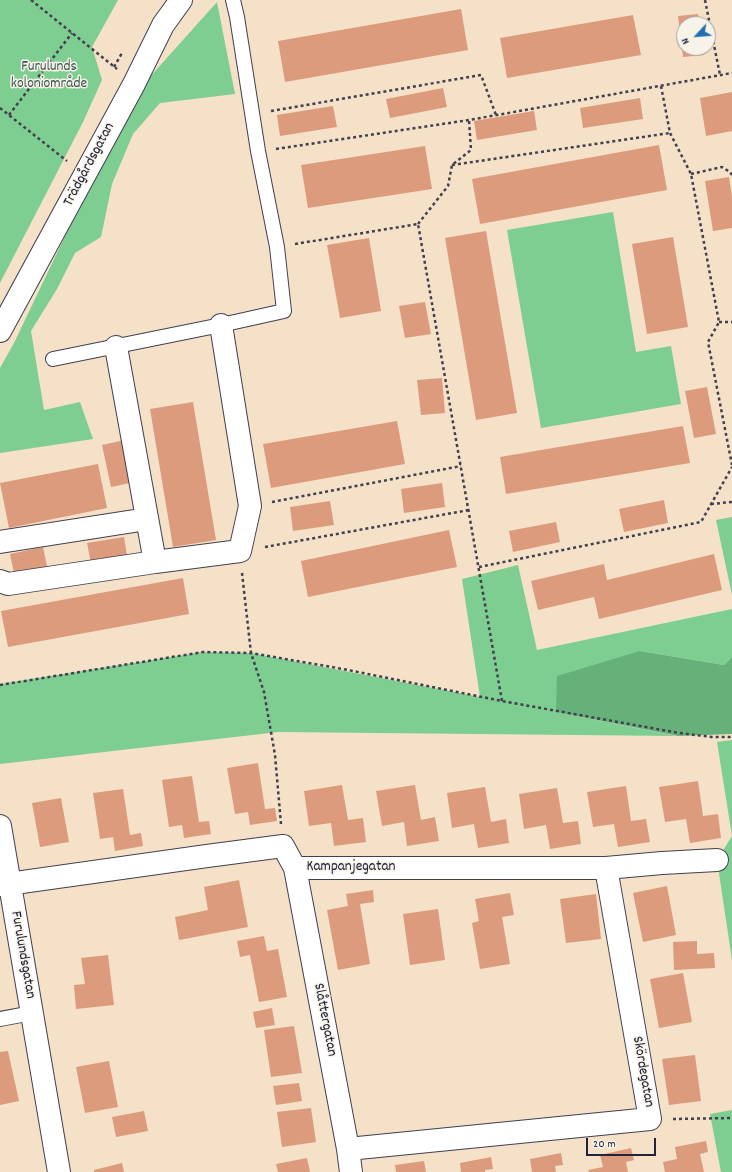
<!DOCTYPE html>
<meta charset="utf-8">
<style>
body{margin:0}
#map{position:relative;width:732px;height:1172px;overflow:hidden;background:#f4e1c8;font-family:Dekko,sans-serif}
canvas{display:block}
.north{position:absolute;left:676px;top:16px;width:40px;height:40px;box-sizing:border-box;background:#f7f3e8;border:1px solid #a29fa3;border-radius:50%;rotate:244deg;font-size:11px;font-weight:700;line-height:16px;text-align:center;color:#22223b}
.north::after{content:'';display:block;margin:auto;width:14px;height:18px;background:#1f6fb2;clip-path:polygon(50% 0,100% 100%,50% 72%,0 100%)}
.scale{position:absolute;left:586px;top:1138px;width:70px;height:18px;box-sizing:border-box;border:2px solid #22223b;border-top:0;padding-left:5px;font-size:12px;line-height:14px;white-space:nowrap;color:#22223b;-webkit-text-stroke:3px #f7f3e8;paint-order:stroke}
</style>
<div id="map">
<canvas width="732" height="1172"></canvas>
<div class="north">N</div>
<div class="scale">20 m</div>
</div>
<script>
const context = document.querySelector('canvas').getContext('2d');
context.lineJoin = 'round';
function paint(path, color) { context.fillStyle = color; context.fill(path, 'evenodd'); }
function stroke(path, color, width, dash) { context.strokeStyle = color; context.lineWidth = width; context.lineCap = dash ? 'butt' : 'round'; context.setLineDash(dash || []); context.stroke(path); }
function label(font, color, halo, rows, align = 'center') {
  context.font = font + ' Dekko,sans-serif'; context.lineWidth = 3; context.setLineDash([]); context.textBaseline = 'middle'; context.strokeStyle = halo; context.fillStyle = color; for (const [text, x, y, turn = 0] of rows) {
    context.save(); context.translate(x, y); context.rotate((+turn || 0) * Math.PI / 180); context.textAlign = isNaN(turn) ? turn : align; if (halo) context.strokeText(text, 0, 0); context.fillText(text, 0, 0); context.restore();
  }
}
paint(new Path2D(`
 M 0,0 L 118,0 L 92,47 L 102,80 L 83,122 L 0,283 Z
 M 217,2 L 235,94 L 160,103 L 133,134 L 112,184 L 101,237 L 75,253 L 57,289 L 31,331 L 44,410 L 80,402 L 93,439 L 0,453 L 0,368 L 14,343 L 131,98 Z
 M 613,212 L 636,352 L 671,346 L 681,404 L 541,428 L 507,230 Z
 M 732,517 L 732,595 L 716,520 Z
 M 518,565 L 537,650 L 732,609 L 732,657 L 724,665 L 640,651 L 556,712 L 676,736 L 278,732 L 0,764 L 0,684 L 203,652 L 251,653 L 480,697 L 462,579 Z
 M 732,740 L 732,960 L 717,860 L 732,836 L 717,742 Z
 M 732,1110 L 732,1172 L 721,1172 L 710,1114 Z`), '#7dce90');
paint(new Path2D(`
 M 640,651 L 724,665 L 732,657 L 732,734 L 678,736 L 556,712 L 557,676 Z`), '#66b17a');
paint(new Path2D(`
 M 461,9 L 468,50 L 285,82 L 278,41 Z
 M 698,14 L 700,24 L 684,24 L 684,48 L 703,48 L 704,55 L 683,57 L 678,16 Z
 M 633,15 L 641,55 L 507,78 L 500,38 Z
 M 443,88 L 447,107 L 390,118 L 386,99 Z
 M 732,92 L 732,131 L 706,136 L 700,98 Z
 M 640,98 L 643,119 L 583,128 L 580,108 Z
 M 333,106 L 337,127 L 280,136 L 277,115 Z
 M 534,111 L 537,130 L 477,140 L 474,121 Z
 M 659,145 L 667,190 L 480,224 L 472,179 Z
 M 425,146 L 432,189 L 308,208 L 301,165 Z
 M 729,177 L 732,197 L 732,228 L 713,231 L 705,181 Z
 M 486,231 L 517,413 L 476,420 L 445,238 Z
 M 673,237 L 688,327 L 647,334 L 632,244 Z
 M 369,238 L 381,311 L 340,318 L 327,245 Z
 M 425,302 L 431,334 L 405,338 L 399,306 Z
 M 442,378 L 445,413 L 421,415 L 417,380 Z
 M 707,387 L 716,434 L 694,438 L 685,391 Z
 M 193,402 L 216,540 L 173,547 L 150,409 Z
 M 397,421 L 405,464 L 271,488 L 263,444 Z
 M 683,426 L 690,463 L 506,494 L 500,457 Z
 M 125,440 L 135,482 L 111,487 L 102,445 Z
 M 98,464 L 107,508 L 9,528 L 0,483 Z
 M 442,483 L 445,507 L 404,513 L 401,489 Z
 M 664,500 L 668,523 L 624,532 L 619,509 Z
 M 330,501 L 334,525 L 293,531 L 290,507 Z
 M 556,522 L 560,542 L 513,552 L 509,531 Z
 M 449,530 L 457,567 L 308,597 L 301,561 Z
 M 124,537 L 128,562 L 92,568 L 87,543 Z
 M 43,547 L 48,571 L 15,578 L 10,554 Z
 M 714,554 L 722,590 L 599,619 L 594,597 L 538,610 L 531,581 L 604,564 L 607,580 Z
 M 183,578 L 189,614 L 8,647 L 1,611 Z
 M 258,763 L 265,809 L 275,808 L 277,821 L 250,825 L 248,812 L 235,814 L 227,768 Z
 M 192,776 L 199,822 L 209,821 L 211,834 L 184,838 L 182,825 L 169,827 L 162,780 Z
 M 698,781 L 703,816 L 718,814 L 721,838 L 690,843 L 686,819 L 665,822 L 659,787 Z
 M 342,785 L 348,820 L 363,818 L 366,842 L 334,846 L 331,823 L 309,826 L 304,791 Z
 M 415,785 L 421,820 L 435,817 L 439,841 L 407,846 L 404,822 L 382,826 L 376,791 Z
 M 626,786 L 631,821 L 646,819 L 650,842 L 618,847 L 614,824 L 593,827 L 587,792 Z
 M 485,787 L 491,822 L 506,819 L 509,843 L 478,848 L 474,824 L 452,828 L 447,793 Z
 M 557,788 L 563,823 L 578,821 L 581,844 L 550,849 L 546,825 L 524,829 L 519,794 Z
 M 123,789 L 130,835 L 141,833 L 143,846 L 115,851 L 113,837 L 100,839 L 93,793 Z
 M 61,798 L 69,842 L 40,847 L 32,803 Z
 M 239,880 L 248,927 L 179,940 L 175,917 L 208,910 L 204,887 Z
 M 667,886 L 676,935 L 643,942 L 633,893 Z
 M 373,890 L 374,902 L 360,904 L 370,964 L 338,970 L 327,910 L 348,906 L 346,894 Z
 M 510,893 L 514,915 L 502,917 L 510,964 L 480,969 L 472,923 L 479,921 L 475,899 Z
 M 596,894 L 601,939 L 566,943 L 560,899 Z
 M 438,909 L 445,960 L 410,965 L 403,914 Z
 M 264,936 L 267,951 L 278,949 L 287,997 L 259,1002 L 250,955 L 240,957 L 237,941 Z
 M 697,941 L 697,954 L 714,953 L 715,968 L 674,970 L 673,942 Z
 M 108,955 L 114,1005 L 76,1009 L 74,985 L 85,984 L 81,958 Z
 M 683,973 L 692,1022 L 659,1028 L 650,979 Z
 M 272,1008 L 275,1025 L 256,1028 L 253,1012 Z
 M 294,1026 L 302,1073 L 271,1077 L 264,1030 Z
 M 8,1051 L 19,1101 L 0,1105 L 0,1052 Z
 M 695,1055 L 701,1101 L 669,1105 L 662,1059 Z
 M 109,1061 L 118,1107 L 85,1113 L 76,1067 Z
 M 299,1083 L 302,1101 L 276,1105 L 273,1086 Z
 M 311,1108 L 316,1142 L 282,1147 L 277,1112 Z
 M 144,1111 L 148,1131 L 116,1137 L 112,1117 Z
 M 706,1141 L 708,1152 L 700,1154 L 704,1172 L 665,1172 L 663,1162 L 677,1159 L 675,1147 Z
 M 631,1148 L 634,1160 L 626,1162 L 628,1172 L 589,1172 L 588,1170 L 603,1167 L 600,1155 Z
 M 561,1153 L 563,1165 L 555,1166 L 556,1172 L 532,1172 L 530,1159 Z
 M 491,1157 L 493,1169 L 485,1170 L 485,1172 L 461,1172 L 460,1163 Z
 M 307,1158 L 310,1172 L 278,1172 L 276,1164 Z
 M 424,1161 L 426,1172 L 396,1172 L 395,1165 Z
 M 122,1163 L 124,1172 L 94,1172 L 94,1170 Z`), '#dd9b7d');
const service = new Path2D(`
 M 53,359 L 221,325 L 284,311 L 277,247 L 258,151 L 237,17 L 233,0
 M 0,1019 L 32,1013`);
const minor = new Path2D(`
 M 0,331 L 134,84 L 163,25 L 181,0
 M 116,347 L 155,562 L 240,551 L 250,506 L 221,325
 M 0,542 L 147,519
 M 0,581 L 8,584 L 155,562
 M 0,826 L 59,1172
 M 295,868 L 348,1149 L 351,1172
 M 0,885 L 207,856 L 283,846 L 295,868 L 606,868 L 662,863 L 717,860
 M 348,1149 L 650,1119 L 606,868`);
stroke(service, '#423f50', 16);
stroke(minor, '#423f50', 24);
stroke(new Path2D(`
 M 31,0 L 117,69
 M 705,0 L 720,75
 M 114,67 L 122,53
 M 661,86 L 670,133 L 691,174 L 719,322 L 708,342 L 732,465
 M 0,108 L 67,161
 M 271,111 L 481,75 L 496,115
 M 9,115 L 72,33
 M 276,149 L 469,120 L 732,73
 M 452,165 L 670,133
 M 691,174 L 722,167 L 730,172 L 732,175
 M 418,224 L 448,186 L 452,165 L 471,150 L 469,120
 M 295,244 L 418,224 L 502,701
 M 719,322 L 732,322
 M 272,502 L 461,466
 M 711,504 L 732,502
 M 265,547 L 469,510
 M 479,567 L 701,522 L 732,467
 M 242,573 L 251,653 L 264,692 L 275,755 L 281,824
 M 0,685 L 203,652 L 251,653 L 343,669 L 502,701 L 679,733 L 712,737 L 732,737
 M 673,1119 L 732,1118`), '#423f50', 2.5, [3, 3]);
stroke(service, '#fff', 14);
stroke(minor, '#fff', 22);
label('15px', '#3d5654', '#f7f3e8', [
 ["Furulunds",49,68],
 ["koloniområde",49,85]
]);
label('15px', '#22223b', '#f7f3e8', [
 ["Trädgårdsgatan",90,165,-62],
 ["Kampanjegatan",351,868],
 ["Furulundsgatan",22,955,80],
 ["Slåttergatan",324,1020,79],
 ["Skördegatan",642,1072,80]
]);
</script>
